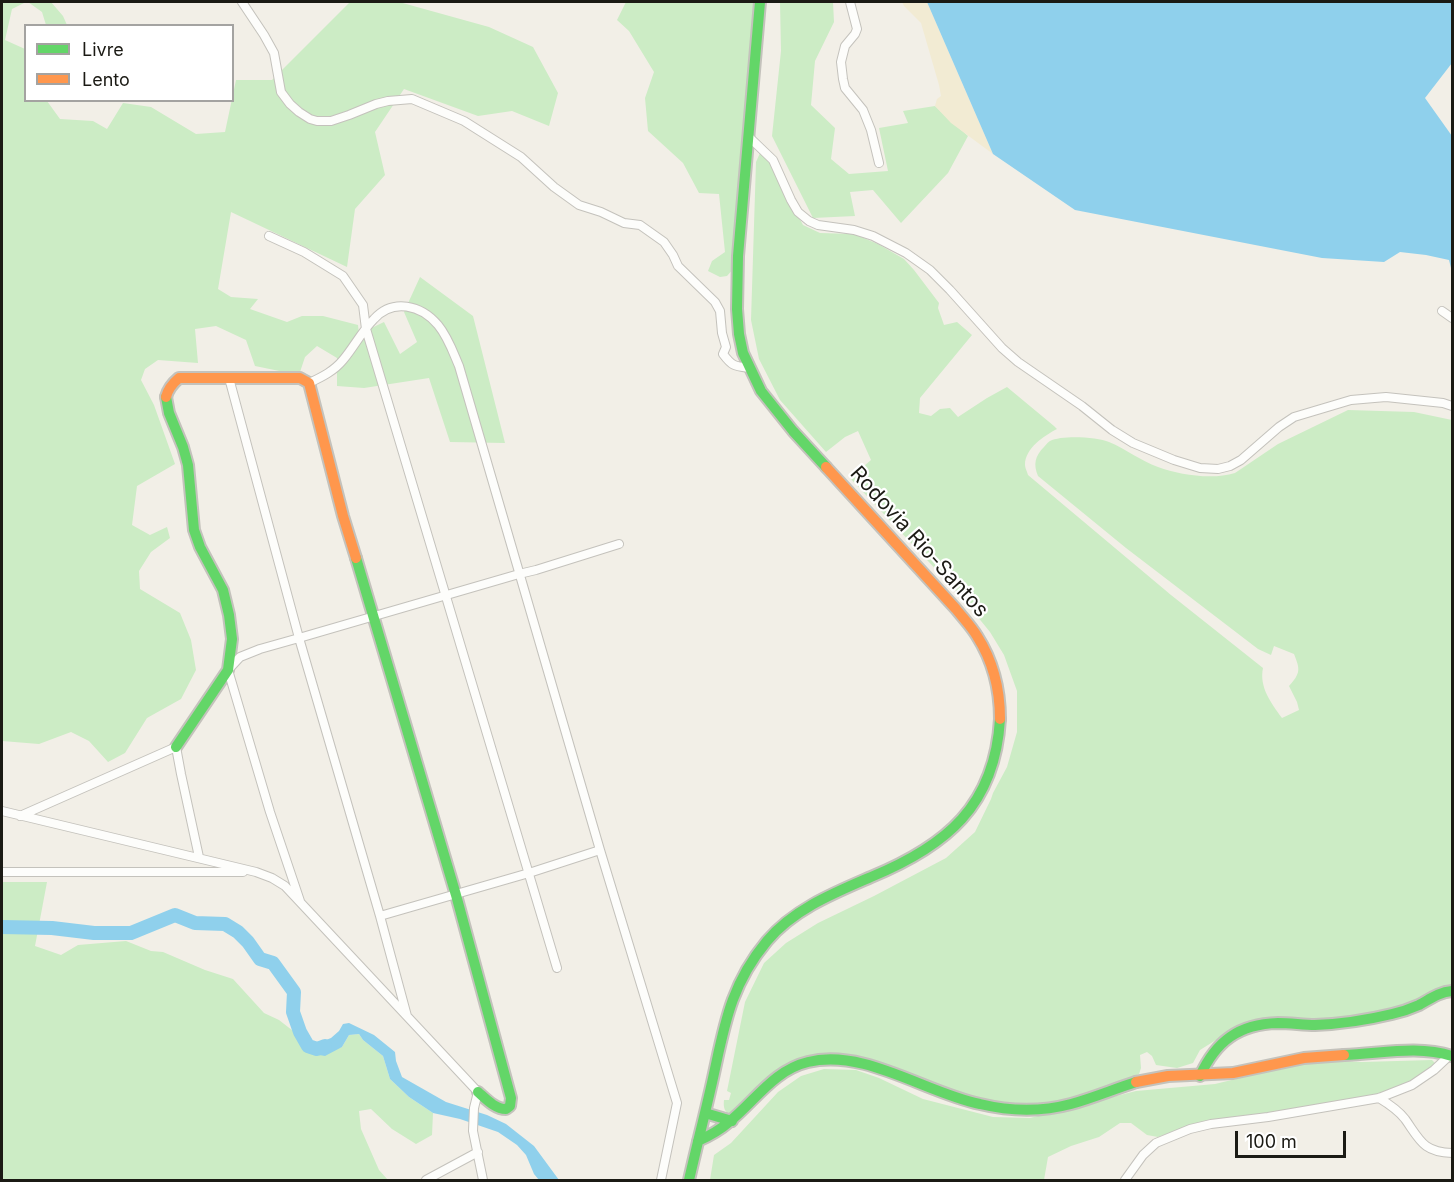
<!DOCTYPE html>
<style>
body{margin:0}
#map{position:relative;width:1454px;height:1182px;overflow:hidden;background:#f2efe7;font-family:Inter,sans-serif}
canvas{display:block}
.frame{position:absolute;inset:0;border:3px solid #1b1a14;pointer-events:none}
.legend{position:absolute;left:24px;top:24px;width:210px;height:78px;box-sizing:border-box;background:#fff;border:2px solid #a4a3a1;margin:0;padding:8px 10px;list-style:none;font-size:18px;color:#1b1a14}
.legend li{display:flex;align-items:center;gap:12px;height:30px}
.legend b{width:30px;border:2px solid #a4a3a1}
.scale{position:absolute;left:1235px;top:1131px;width:111px;height:27px;box-sizing:border-box;border:3px solid #1b1a14;border-top:0;padding-left:8px;font-size:18px;line-height:21px;white-space:nowrap;color:#1b1a14;-webkit-text-stroke:4px #fff;paint-order:stroke}
</style>
<div id="map">
<canvas width="1454" height="1182"></canvas>
<div class="frame"></div>
<ul class="legend">
<li><b style="height:8px;background:#63d668"></b>Livre</li>
<li><b style="height:8px;background:#ff974d"></b>Lento</li>
</ul>
<div class="scale">100 m</div>
</div>
<script>
const context = document.querySelector('canvas').getContext('2d');
context.lineJoin = 'round';
function paint(path, color) { context.fillStyle = color; context.fill(path, 'evenodd'); }
function stroke(path, color, width, dash) { context.strokeStyle = color; context.lineWidth = width; context.lineCap = dash ? 'butt' : 'round'; context.setLineDash(dash || []); context.stroke(path); }
function label(font, color, halo, rows, align = 'center') {
  context.font = font + ' Inter,sans-serif'; context.lineWidth = 4.5; context.setLineDash([]); context.textBaseline = 'middle'; context.strokeStyle = halo; context.fillStyle = color; for (const [text, x, y, turn = 0] of rows) {
    context.save(); context.translate(x, y); context.rotate((+turn || 0) * Math.PI / 180); context.textAlign = isNaN(turn) ? turn : align; if (halo) context.strokeText(text, 0, 0); context.fillText(text, 0, 0); context.restore();
  }
}
paint(new Path2D(`
 M 2,2 L 26,2 L 12,9 L 5,40 L 25,49 L 26,100 L 47,101 L 60,119 L 93,121 L 107,129 L 123,103 L 151,107 L 196,134 L 225,132 L 236,80 L 272,80 L 350,2 L 399,2 L 489,27 L 533,47 L 558,93 L 549,126 L 512,111 L 478,116 L 404,89 L 375,132 L 385,175 L 355,209 L 347,267 L 231,212 L 218,289 L 231,297 L 258,299 L 250,309 L 287,322 L 302,316 L 323,316 L 358,325 L 359,334 L 384,322 L 400,354 L 417,342 L 404,312 L 420,277 L 473,316 L 505,443 L 450,442 L 429,378 L 364,388 L 337,386 L 337,358 L 317,346 L 305,357 L 299,375 L 255,366 L 246,340 L 216,326 L 195,329 L 198,363 L 158,360 L 145,369 L 141,380 L 154,405 L 175,464 L 137,486 L 132,525 L 150,535 L 167,527 L 170,538 L 151,552 L 139,571 L 140,589 L 180,613 L 191,640 L 196,670 L 181,699 L 147,718 L 125,753 L 108,762 L 89,741 L 71,732 L 39,744 L 2,741 Z
 M 28,2 L 51,2 L 63,16 L 67,25 L 46,25 L 42,12 Z
 M 626,2 L 756,2 L 735,267 L 727,276 L 720,277 L 708,271 L 712,261 L 725,252 L 719,194 L 699,193 L 683,163 L 648,131 L 645,98 L 654,72 L 629,31 L 617,20 Z
 M 780,2 L 833,2 L 834,22 L 815,61 L 811,105 L 835,128 L 831,159 L 849,174 L 888,171 L 879,128 L 908,123 L 903,111 L 935,106 L 968,136 L 948,173 L 901,223 L 873,190 L 850,192 L 855,216 L 813,218 L 772,136 L 781,51 Z
 M 760,153 L 766,155 L 803,225 L 820,233 L 854,234 L 878,244 L 904,259 L 914,270 L 939,303 L 938,308 L 944,325 L 957,322 L 972,335 L 920,398 L 919,413 L 931,416 L 940,409 L 950,408 L 958,417 L 987,398 L 1007,387 L 1054,426 L 1057,429 C 1044,436 1025,448 1025,465 C 1025,468 1027,471 1028,475 L 1171,595 L 1263,668 C 1259,687 1271,703 1282,718 L 1299,710 L 1297,702 L 1289,686 C 1301,673 1300,669 1294,654 L 1274,646 L 1271,655 L 1258,649 L 1126,548 L 1038,476 C 1033,464 1035,456 1044,447 C 1045,446 1048,442 1050,441 C 1062,435 1097,437 1109,442 C 1126,449 1141,461 1158,467 C 1180,475 1212,480 1235,473 L 1278,444 L 1348,410 L 1414,412 L 1452,420 L 1452,989 L 1405,1009 L 1314,1023 L 1298,1021 L 1224,1035 L 1200,1050 L 1193,1063 L 1177,1068 L 1156,1065 L 1152,1056 L 1147,1052 L 1140,1055 L 1141,1068 L 1139,1074 L 1080,1099 L 1029,1106 L 979,1103 L 881,1068 L 796,1060 L 731,1117 C 725,1111 723,1109 724,1100 L 729,1100 L 731,1093 L 727,1091 L 745,1002 L 764,963 L 786,943 L 818,923 L 874,896 L 946,858 L 975,832 L 991,799 L 993,793 L 1007,767 L 1017,732 L 1017,691 L 1004,655 L 990,632 L 959,594 L 850,478 L 871,460 L 858,431 L 845,437 L 826,452 L 780,400 L 759,359 L 751,320 L 756,162 Z
 M 2,882 L 47,882 L 35,946 L 61,955 L 78,945 L 126,941 L 151,951 L 163,952 L 205,970 L 233,979 L 264,1013 L 279,1020 L 297,1034 L 309,1053 L 342,1047 L 349,1035 L 359,1034 L 363,1040 L 383,1056 L 390,1079 L 409,1097 L 433,1113 L 432,1135 L 416,1144 L 392,1129 L 371,1109 L 359,1111 L 361,1129 L 379,1170 L 388,1180 L 2,1180 Z
 M 1315,1060 L 1362,1062 L 1432,1060 L 1435,1063 L 1427,1073 L 1406,1086 L 1385,1094 L 1351,1101 L 1190,1125 L 1158,1137 L 1147,1135 L 1131,1123 L 1120,1123 L 1099,1137 L 1071,1146 L 1048,1157 L 1044,1180 L 710,1180 L 714,1155 L 731,1143 L 778,1092 L 801,1076 L 824,1069 L 856,1070 L 879,1078 L 923,1099 L 993,1117 L 1030,1118 L 1136,1091 L 1215,1084 Z`), '#ccecc5');
paint(new Path2D(`
 M 902,2 L 927,2 L 993,154 L 951,123 L 935,106 L 937,99 L 941,96 L 939,85 L 921,23 L 904,6 Z`), '#f2ebd3');
paint(new Path2D(`
 M 927,2 L 1452,2 L 1452,63 L 1425,98 L 1452,136 L 1452,268 L 1451,268 L 1449,260 L 1426,255 L 1400,252 L 1384,262 L 1322,258 L 1075,210 L 993,154 Z
 M 349,1023 L 374,1035 L 395,1052 L 396,1061 L 402,1077 L 446,1102 L 487,1115 L 506,1124 L 534,1146 L 559,1180 L 539,1180 L 534,1174 L 526,1155 L 517,1145 L 498,1132 L 460,1119 L 433,1113 L 409,1097 L 390,1079 L 383,1056 L 363,1040 L 359,1034 L 349,1035 L 342,1047 L 325,1056 L 308,1053 L 308,1046 L 319,1045 L 326,1040 L 331,1038 L 339,1031 L 343,1024 Z`), '#8fd0ec');
stroke(new Path2D(`
 M 2,927 L 52,928 L 94,933 L 131,933 L 175,915 L 195,923 L 225,924 L 238,932 L 248,942 L 260,959 L 273,963 L 294,992 L 293,1012 L 300,1032 L 308,1046 L 317,1049 L 325,1046`), '#8fd0ec', 14);
const street = new Path2D(`
 M 242,2 L 264,35 L 274,53 L 281,92 L 290,104 L 299,112 L 310,119 L 317,121 L 331,121 L 349,115 L 376,104 L 388,101 L 412,99 L 464,121 L 521,157 L 554,187 L 579,205 L 601,212 L 624,223 L 640,225 L 664,242 L 673,255 L 678,266 L 715,302 L 720,311 L 722,333 L 726,347 L 723,354 C 732,366 734,366 749,368
 M 850,2 L 857,29 L 855,34 L 845,46 L 841,62 L 843,79 L 845,88 L 863,110 L 871,130 L 879,163
 M 749,137 L 773,160 L 791,200 L 798,212 L 809,221 L 818,225 L 854,230 L 873,236 L 906,253 L 930,270 L 950,290 L 1002,348 L 1018,362 L 1082,406 L 1112,430 L 1133,443 L 1174,460 L 1200,468 L 1218,469 L 1230,466 L 1241,460 L 1279,427 L 1294,417 L 1351,400 L 1386,397 L 1443,403 L 1452,406
 M 269,236 L 304,252 L 343,276 L 363,305 L 366,329 L 557,968
 M 1442,311 L 1452,318
 M 229,378 L 299,638 L 519,574 L 536,570 L 619,544
 M 309,383 C 322,377 334,371 343,360 C 354,347 362,331 374,319 C 393,298 421,305 438,325 C 448,337 453,352 459,366 L 600,850 L 677,1103 L 661,1180
 M 2,811 L 256,872 L 272,878 L 285,886 L 478,1092 L 474,1108 L 473,1131 L 483,1180
 M 20,816 L 176,747 L 181,774 L 199,857
 M 2,872 L 243,872
 M 300,901 L 270,812 L 228,670 L 240,657 L 260,649 L 299,638 L 380,916 L 407,1016
 M 380,916 L 529,873 L 600,850
 M 1379,1098 C 1389,1104 1398,1110 1405,1119 C 1420,1140 1423,1152 1452,1153
 M 426,1180 L 478,1152
 M 1125,1180 L 1143,1155 L 1156,1143 L 1190,1129 L 1211,1124 L 1268,1117 L 1379,1098 L 1412,1085 L 1434,1070 L 1450,1055`);
const fast = new Path2D(`
 M 760,2 L 738,256 L 737,309 L 739,334 L 743,353 L 761,391 L 793,431 L 826,467
 M 166,397 L 169,413 L 183,447 L 188,465 L 194,530 L 200,547 L 223,590 L 229,615 L 232,639 L 228,670 L 176,747
 M 356,558 L 456,895 L 511,1098 L 510,1106 L 506,1109 C 495,1109 486,1099 478,1092
 M 1344,1055 C 1380,1054 1417,1045 1452,1056
 M 1200,1076 C 1216,1041 1239,1024 1278,1023 C 1291,1023 1303,1025 1315,1025 C 1341,1024 1367,1020 1392,1014 C 1401,1012 1410,1009 1419,1005 C 1430,999 1439,992 1452,991
 M 705,1113 L 732,1121
 M 698,1141 C 709,1136 720,1130 729,1122 C 755,1101 774,1070 808,1062 C 864,1048 926,1093 980,1104 C 1009,1111 1041,1112 1071,1104 C 1093,1098 1114,1089 1136,1082
 M 689,1180 C 696,1149 704,1118 711,1087 C 724,1030 728,988 767,941 C 794,909 834,893 871,877 C 946,846 995,806 1000,719`);
const slow = new Path2D(`
 M 166,397 C 168,389 173,383 179,378 L 300,378 L 309,383 L 343,516 L 356,558
 M 826,467 L 956,609 C 963,618 971,626 977,636 C 993,661 1000,689 1000,719
 M 1136,1082 L 1168,1076 L 1233,1073 L 1304,1058 L 1344,1055`);
stroke(street, '#c4c2bc', 10);
stroke(fast, '#c4c2bc', 14);
stroke(slow, '#c4c2bc', 14);
stroke(street, '#fdfdfb', 8);
stroke(fast, '#63d668', 10);
stroke(slow, '#ff974d', 10);
label('21px', '#1b1a14', '#fff', [
 ["Rodovia Rio-Santos",919,542,48]
]);
</script>
